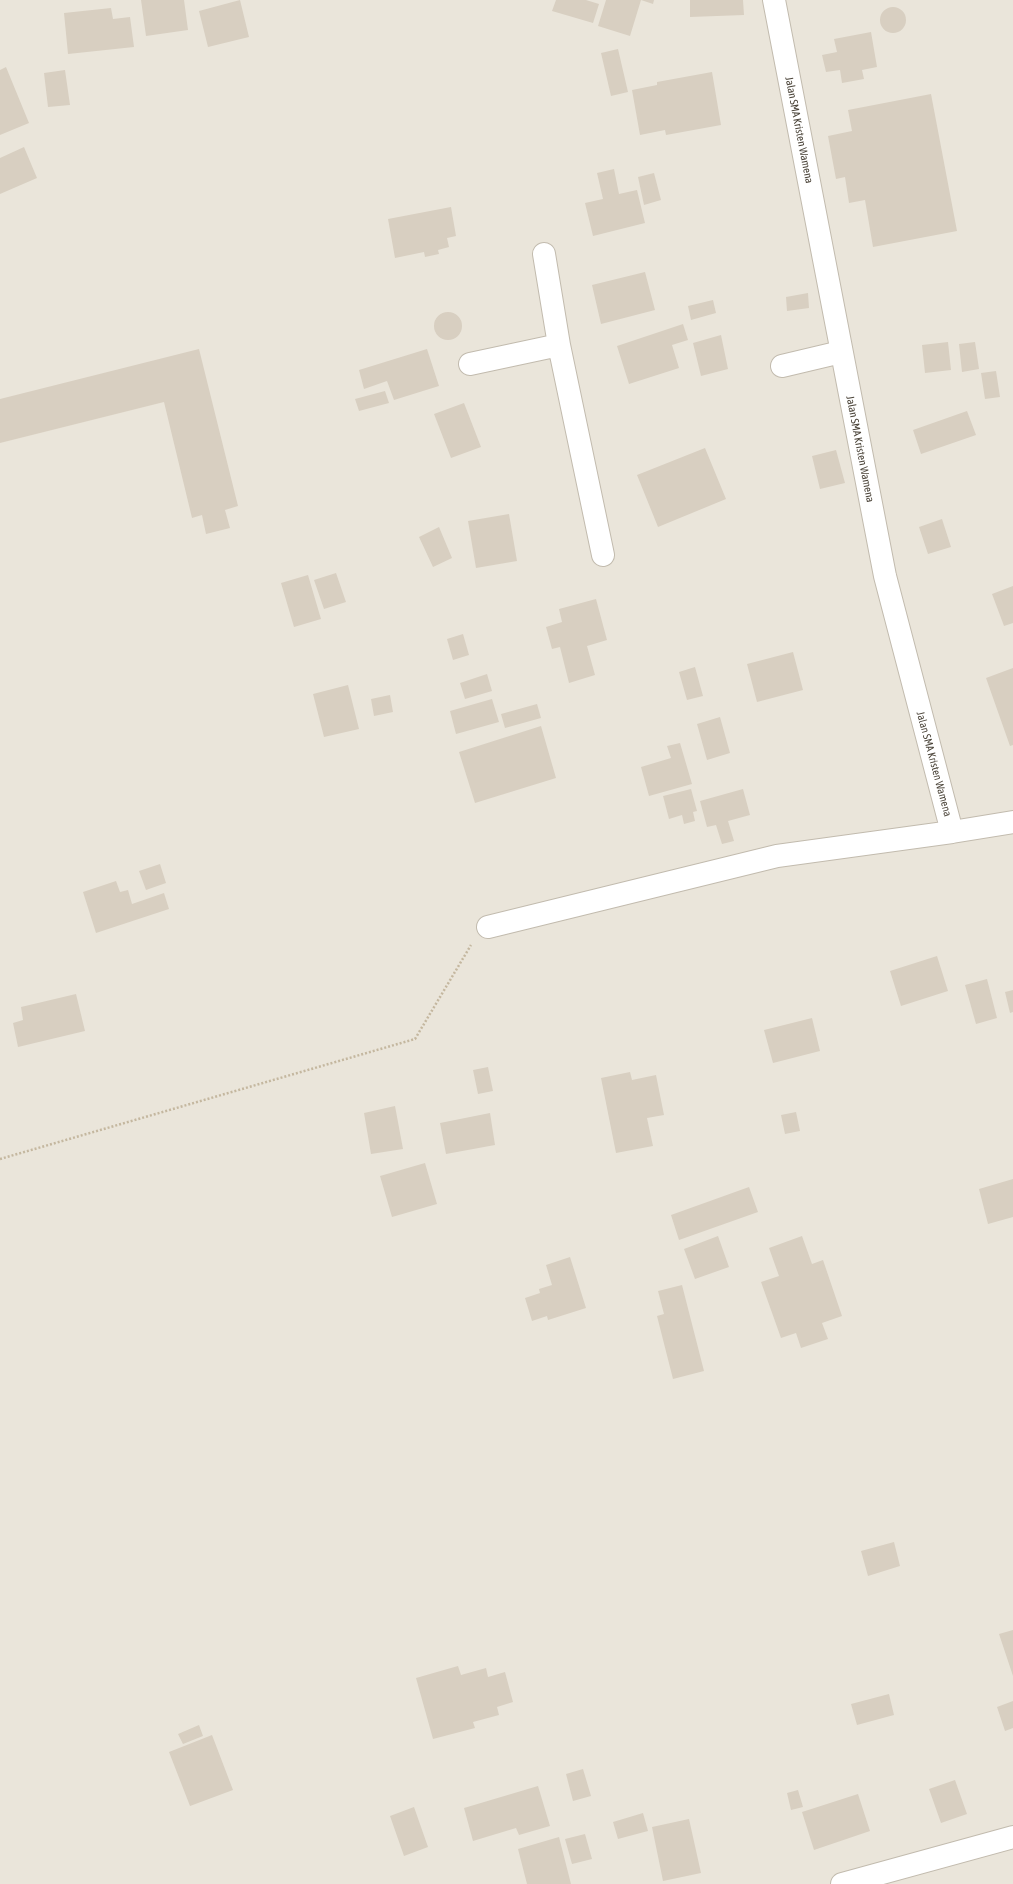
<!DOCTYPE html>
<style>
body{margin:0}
canvas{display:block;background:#f6f3ec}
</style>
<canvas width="1013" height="1884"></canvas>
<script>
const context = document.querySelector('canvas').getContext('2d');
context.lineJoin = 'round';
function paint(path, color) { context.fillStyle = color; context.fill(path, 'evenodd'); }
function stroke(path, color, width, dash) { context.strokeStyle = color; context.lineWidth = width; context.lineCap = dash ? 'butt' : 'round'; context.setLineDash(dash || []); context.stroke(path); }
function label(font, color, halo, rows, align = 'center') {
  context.font = font + ' "Asap Condensed",sans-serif'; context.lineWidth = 4; context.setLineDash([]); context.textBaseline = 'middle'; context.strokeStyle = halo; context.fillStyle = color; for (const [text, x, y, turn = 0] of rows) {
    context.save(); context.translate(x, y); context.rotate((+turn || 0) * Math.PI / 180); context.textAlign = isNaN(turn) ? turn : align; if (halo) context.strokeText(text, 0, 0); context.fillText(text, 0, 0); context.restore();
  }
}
paint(new Path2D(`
 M 0,0 L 1013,0 L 1013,1884 L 0,1884 Z`), '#eae5da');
paint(new Path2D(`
 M 141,0 L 184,0 L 188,30 L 146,36 Z
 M 240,0 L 249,37 L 208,47 L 199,11 Z
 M 556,0 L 586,0 L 599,4 L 593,23 L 552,11 Z
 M 606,0 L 641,0 L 630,36 L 598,26 Z
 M 641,0 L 654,0 L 653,4 Z
 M 690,0 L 743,0 L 744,15 L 690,17 Z
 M880 20a13 13 0 1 1 26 0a13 13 0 1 1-26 0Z
 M 111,8 L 113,19 L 130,17 L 134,47 L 68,54 L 64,13 Z
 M 871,32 L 877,67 L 862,70 L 864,79 L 842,83 L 840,70 L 826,72 L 822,55 L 837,52 L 834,39 Z
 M 618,49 L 628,92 L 611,96 L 601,53 Z
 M 6,67 L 29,123 L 0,135 L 0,70 Z
 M 65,70 L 70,105 L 48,107 L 44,73 Z
 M 712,72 L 721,125 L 666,135 L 665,130 L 640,135 L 632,90 L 657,85 L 657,82 Z
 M 931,94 L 957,231 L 873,247 L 865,200 L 849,203 L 845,177 L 836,179 L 828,136 L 852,131 L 848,110 Z
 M 24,147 L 37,178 L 0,194 L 0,158 Z
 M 614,169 L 619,194 L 637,190 L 645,223 L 593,236 L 585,203 L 603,199 L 597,173 Z
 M 654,173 L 661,200 L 644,205 L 638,177 Z
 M 451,207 L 456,236 L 447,238 L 449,247 L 438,250 L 439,254 L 425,257 L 424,252 L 395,258 L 388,219 Z
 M 645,272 L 655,310 L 601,324 L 592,285 Z
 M 808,293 L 809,308 L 787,311 L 786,297 Z
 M 713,300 L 716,313 L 691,320 L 688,306 Z
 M434 326a14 14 0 1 1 28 0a14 14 0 1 1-28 0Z
 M 683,324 L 688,340 L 672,345 L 679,368 L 629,384 L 617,346 Z
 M 721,335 L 728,369 L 701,376 L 693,343 Z
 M 948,342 L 951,370 L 925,373 L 922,345 Z
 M 975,342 L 979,369 L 962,372 L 959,344 Z
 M 199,349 L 238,506 L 225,510 L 230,528 L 206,534 L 202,515 L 192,518 L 164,402 L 0,443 L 0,399 Z
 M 427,349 L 439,386 L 394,400 L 387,381 L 364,389 L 359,370 Z
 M 996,371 L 1000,397 L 985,399 L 981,373 Z
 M 385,391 L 389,403 L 359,411 L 355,399 Z
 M 464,403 L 481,447 L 451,458 L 434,414 Z
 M 967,411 L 976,435 L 921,454 L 913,430 Z
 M 705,448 L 726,499 L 658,527 L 637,475 Z
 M 836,450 L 845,483 L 820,489 L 812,456 Z
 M 509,514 L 517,561 L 476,568 L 468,521 Z
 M 942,519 L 951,547 L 928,554 L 919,527 Z
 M 439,527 L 452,558 L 433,567 L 419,537 Z
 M 336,573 L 346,602 L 324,609 L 314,580 Z
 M 308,575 L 321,619 L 294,627 L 281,583 Z
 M 1013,586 L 1013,623 L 1004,626 L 992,594 Z
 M 596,599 L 607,640 L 587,646 L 595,675 L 569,683 L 560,647 L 552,649 L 546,627 L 562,622 L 559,609 Z
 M 463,634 L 469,655 L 453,660 L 447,639 Z
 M 793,652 L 803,690 L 757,702 L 747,664 Z
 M 695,667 L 703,696 L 687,700 L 679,672 Z
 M 1013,668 L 1013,745 L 1010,746 L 986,678 Z
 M 487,674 L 492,691 L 465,699 L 460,683 Z
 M 348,685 L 359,729 L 324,737 L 313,694 Z
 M 390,695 L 393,712 L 374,716 L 371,699 Z
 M 492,699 L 499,722 L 456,734 L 450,711 Z
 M 537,704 L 541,718 L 505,728 L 501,714 Z
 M 720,717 L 730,753 L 707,760 L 697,724 Z
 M 541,726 L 556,778 L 475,803 L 459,752 Z
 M 680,743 L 692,784 L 649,796 L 641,767 L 671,758 L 667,746 Z
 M 691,789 L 697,811 L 693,812 L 695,821 L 684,824 L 682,815 L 669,819 L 663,796 Z
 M 743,789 L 750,815 L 728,821 L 734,841 L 722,844 L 716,825 L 707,827 L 700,801 Z
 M 160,864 L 166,883 L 146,890 L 139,871 Z
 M 116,881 L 120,892 L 128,890 L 132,904 L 164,893 L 169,909 L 96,933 L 83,892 Z
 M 937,956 L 948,991 L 901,1006 L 890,971 Z
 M 987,979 L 997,1018 L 976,1024 L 965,985 Z
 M 1013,990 L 1013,1012 L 1010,1013 L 1005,992 Z
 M 76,994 L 85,1031 L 18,1047 L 13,1023 L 23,1020 L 21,1007 Z
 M 812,1018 L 820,1051 L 773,1063 L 764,1030 Z
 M 488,1067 L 493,1091 L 478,1094 L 473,1070 Z
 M 630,1072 L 632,1080 L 656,1075 L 664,1115 L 647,1118 L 653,1146 L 616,1153 L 601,1078 Z
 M 395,1106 L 403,1149 L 371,1154 L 364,1113 Z
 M 796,1112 L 800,1131 L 785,1134 L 781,1115 Z
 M 490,1113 L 495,1145 L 446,1154 L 440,1123 Z
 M 425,1163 L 437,1204 L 392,1217 L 380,1176 Z
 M 1013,1179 L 1013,1217 L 988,1224 L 979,1189 Z
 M 749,1187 L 758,1212 L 679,1240 L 671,1215 Z
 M 718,1236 L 729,1267 L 695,1279 L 684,1249 Z
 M 802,1236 L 812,1264 L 823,1260 L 842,1316 L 822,1323 L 828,1339 L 801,1348 L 796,1333 L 781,1338 L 761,1282 L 779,1276 L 769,1248 Z
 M 570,1257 L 586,1308 L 548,1320 L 547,1316 L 532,1321 L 525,1298 L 540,1293 L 539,1289 L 552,1285 L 546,1265 Z
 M 682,1285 L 704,1371 L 673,1379 L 657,1316 L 664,1314 L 658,1291 Z
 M 894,1542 L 900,1566 L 868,1576 L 861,1551 Z
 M 1013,1630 L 1013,1676 L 999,1634 Z
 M 458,1666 L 461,1675 L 486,1668 L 488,1677 L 505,1672 L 513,1702 L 497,1707 L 499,1715 L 473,1722 L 475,1728 L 433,1739 L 416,1678 Z
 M 889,1694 L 894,1715 L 857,1725 L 851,1704 Z
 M 1013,1701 L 1013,1728 L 1005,1731 L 997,1707 Z
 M 199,1725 L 203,1736 L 183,1744 L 178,1734 Z
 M 212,1735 L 233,1790 L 190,1806 L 169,1752 Z
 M 583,1769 L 591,1796 L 573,1801 L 566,1774 Z
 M 955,1780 L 967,1814 L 941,1823 L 929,1789 Z
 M 538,1786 L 550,1826 L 519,1835 L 516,1828 L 473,1841 L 464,1808 Z
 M 798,1790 L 803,1807 L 791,1810 L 787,1793 Z
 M 858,1794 L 870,1831 L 814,1850 L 802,1812 Z
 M 414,1807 L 428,1847 L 404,1856 L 390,1816 Z
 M 643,1813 L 648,1831 L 618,1839 L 613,1822 Z
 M 689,1819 L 701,1873 L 663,1881 L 652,1827 Z
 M 585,1834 L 592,1859 L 572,1864 L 565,1839 Z
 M 559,1837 L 571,1884 L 527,1884 L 518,1849 Z`), '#d8cfc1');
const minor = new Path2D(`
 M 774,0 L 885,576 L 952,832 L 1013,822
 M 544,254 L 559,345 L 603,555
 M 470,364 L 559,345
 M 782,366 L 841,352
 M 488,927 L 777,856 L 952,832
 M 842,1884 L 1013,1837`);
stroke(minor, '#c2bbae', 24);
stroke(new Path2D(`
 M 0,1159 L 415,1039 L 471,945`), '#c4b79f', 2.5, [2, 2]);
stroke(minor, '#fff', 22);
label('11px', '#4b4439', '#fff', [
 ["Jalan SMA Kristen Wamena",799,130,79],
 ["Jalan SMA Kristen Wamena",860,449,79],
 ["Jalan SMA Kristen Wamena",934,764,75]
]);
</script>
